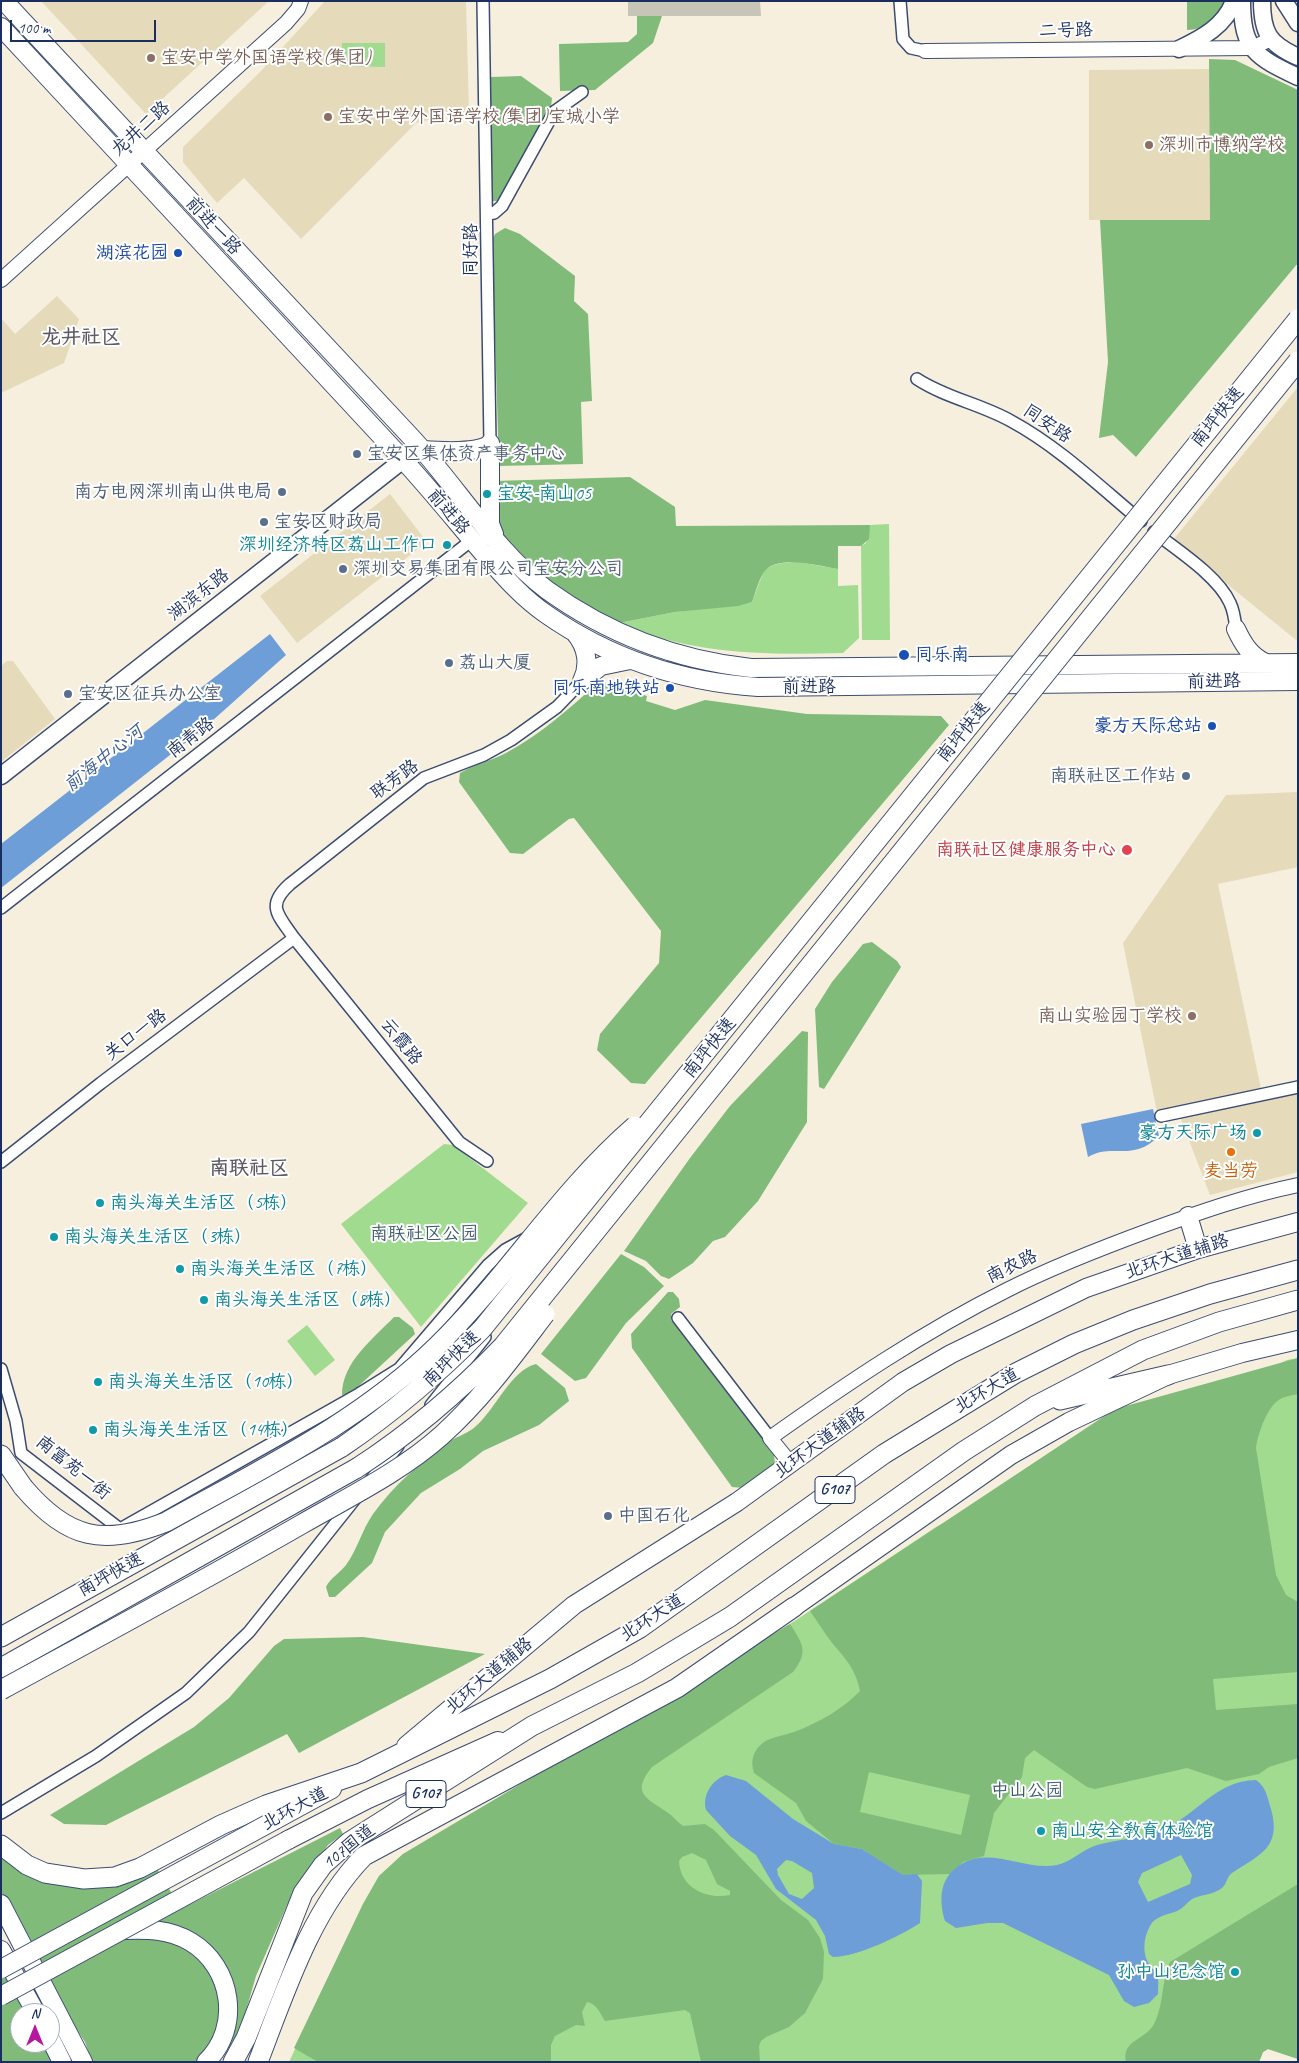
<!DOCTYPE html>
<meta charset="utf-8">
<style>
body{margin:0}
#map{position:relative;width:1299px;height:2063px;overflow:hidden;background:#f6efde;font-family:Caveat,sans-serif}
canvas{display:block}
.frame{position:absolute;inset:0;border:2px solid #1b2f5e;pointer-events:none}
.north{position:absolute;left:10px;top:2003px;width:50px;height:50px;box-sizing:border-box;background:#fff;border:1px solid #a4acbf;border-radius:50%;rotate:0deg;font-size:14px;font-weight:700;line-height:20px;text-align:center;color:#1b2f5e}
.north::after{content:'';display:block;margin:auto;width:18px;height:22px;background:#b5179e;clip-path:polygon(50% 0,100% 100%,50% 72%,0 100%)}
.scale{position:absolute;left:10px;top:20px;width:146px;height:22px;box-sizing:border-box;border:2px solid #1b2f5e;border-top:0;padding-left:6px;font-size:15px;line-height:18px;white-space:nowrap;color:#1b2f5e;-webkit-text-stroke:4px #fff;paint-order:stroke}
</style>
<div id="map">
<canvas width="1299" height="2063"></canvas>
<div class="frame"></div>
<div class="north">N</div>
<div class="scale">100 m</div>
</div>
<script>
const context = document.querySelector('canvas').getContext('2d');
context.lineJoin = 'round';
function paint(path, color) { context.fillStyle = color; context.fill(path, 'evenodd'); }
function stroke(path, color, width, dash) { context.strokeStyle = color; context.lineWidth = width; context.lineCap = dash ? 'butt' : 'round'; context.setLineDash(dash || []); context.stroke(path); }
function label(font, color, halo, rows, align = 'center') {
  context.font = font + ' Caveat,"LXGW WenKai TC",sans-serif'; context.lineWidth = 4; context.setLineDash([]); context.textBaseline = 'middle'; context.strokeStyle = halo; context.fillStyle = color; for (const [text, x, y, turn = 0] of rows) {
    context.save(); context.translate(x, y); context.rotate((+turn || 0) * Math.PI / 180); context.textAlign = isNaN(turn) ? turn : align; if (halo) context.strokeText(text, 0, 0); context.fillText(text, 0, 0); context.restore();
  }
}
paint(new Path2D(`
 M 41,1 L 269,1 L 146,114 Z
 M 325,1 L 466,1 L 469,111 L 416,123 L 301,239 L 244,178 L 217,203 L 183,162 L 183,147 L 260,72 Z
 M 1209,69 L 1210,220 L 1089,220 L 1089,70 Z
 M 57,296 L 79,319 L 64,363 L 1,393 L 1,318 L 15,334 Z
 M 1298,387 L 1298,640 L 1296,640 L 1173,540 Z
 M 390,494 L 427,542 L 297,643 L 260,596 Z
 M 7,661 L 13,661 L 55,719 L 1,762 L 1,666 Z
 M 1298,792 L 1298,867 L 1218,884 L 1261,1089 L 1157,1112 L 1123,943 L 1226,795 Z
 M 1298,1092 L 1298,1172 L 1210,1195 L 1180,1117 Z`), '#e5dbba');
paint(new Path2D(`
 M 628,1 L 760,1 L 761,16 L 628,16 Z`), '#c7c5b8');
paint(new Path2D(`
 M 342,43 L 385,43 L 385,67 L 342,66 Z
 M 889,524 L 890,640 L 862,640 L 861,546 L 866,543 L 870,525 Z
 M 798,562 L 838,569 L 838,586 L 858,585 L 859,638 L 843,653 C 766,655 691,655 619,623 L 675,612 L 752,602 C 765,570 760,563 798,562 Z
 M 444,1144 L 453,1145 L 528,1203 L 421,1327 L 341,1224 Z
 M 307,1325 L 335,1360 L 315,1376 L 287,1341 Z
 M 1298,1358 L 1298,2059 L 1268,2049 L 1263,2052 L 1259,2062 L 289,2062 L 363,1904 L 379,1876 L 403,1854 L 790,1624 L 936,1527 L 1287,1360 Z`), '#a1db8f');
paint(new Path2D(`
 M 1187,1 L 1227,1 C 1220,17 1204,30 1187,30 Z
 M 637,16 L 662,16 L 653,43 L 595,90 L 560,91 L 559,44 L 628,42 L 637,34 Z
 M 1209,59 L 1235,60 L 1298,90 L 1298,263 L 1136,457 L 1113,435 L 1099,438 L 1108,362 L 1100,220 L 1210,220 Z
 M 521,76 L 552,98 L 551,107 L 499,201 L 490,201 L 488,81 L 491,77 Z
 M 505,228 L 520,234 L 575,276 L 574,301 L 588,314 L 592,401 L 581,402 L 583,464 L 499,466 L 492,240 L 495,234 Z
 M 630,477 L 675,507 L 676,526 L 870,525 L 869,539 L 861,546 L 838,546 L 838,569 C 820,566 779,555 766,570 C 759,577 756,592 752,602 L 738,606 L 675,612 L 619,623 L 544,581 L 498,534 L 494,481 Z
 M 600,681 L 647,696 L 646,701 L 675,710 L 705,700 L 807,714 L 941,716 L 949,725 L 645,1084 L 631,1083 L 597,1050 L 600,1034 L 659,963 L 661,931 L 574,818 L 569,819 L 523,854 L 510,853 L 459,782 L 460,773 C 475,764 491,761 506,753 C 540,735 571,707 600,681 Z
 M 872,942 L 897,961 L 901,967 L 824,1089 L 819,1087 L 815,1009 L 832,982 L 863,944 Z
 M 802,1031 L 808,1032 L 807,1122 L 758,1201 L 725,1237 L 713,1241 L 693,1263 L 669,1279 L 661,1276 L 646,1261 L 624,1251 L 690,1158 L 730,1106 Z
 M 621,1254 L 644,1267 L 664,1286 L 626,1323 L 586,1378 L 575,1381 L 541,1354 Z
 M 668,1292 L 673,1292 L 679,1299 L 680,1307 L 671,1314 L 671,1320 L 774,1454 L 775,1464 L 744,1488 L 732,1487 L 632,1348 L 631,1334 Z
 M 394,1317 L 399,1317 L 413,1328 L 415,1334 L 350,1394 L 342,1395 C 342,1362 373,1339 394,1317 Z
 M 1298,1358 L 1298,1394 C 1293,1395 1287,1396 1282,1398 C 1268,1404 1258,1433 1256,1448 L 1276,1575 L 1286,1595 L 1298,1602 L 1298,1672 L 1213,1679 L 1216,1710 L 1298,1704 L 1298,1758 L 1269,1767 L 1259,1774 L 1226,1781 L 1187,1768 L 1095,1789 L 1087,1787 L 1034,1750 L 1025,1758 L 1022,1777 L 994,1813 L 984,1856 L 963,1862 L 950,1874 L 903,1875 L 862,1849 L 834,1844 L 806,1821 L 796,1803 L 754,1773 C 750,1761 753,1750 764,1742 C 772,1737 785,1735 794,1732 C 818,1723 843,1709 860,1691 C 856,1670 846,1659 833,1644 C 825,1634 818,1622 810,1611 L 1115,1409 ZM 869,1772 L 970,1795 L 961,1835 L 860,1812 Z
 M 536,1364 L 565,1388 L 569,1401 L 539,1425 L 483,1451 L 460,1469 L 421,1493 L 385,1532 L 372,1563 L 335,1597 L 329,1597 L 326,1587 C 330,1578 340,1573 346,1565 C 357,1550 362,1530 373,1514 C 393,1486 422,1461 450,1441 C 458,1436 469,1433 476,1426 C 495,1410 511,1370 536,1364 Z
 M 790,1624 C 803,1644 809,1652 793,1672 L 652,1767 C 628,1796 652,1800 671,1815 C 675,1819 679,1823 683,1826 L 705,1824 L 714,1830 L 781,1900 L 808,1920 L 820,1938 L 824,1952 L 823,1979 L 805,2013 L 789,2027 L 766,2037 L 761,2041 L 759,2046 L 760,2062 L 701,2062 L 690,2013 L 685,2010 L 605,2021 C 600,2013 597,2004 587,2002 L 582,2012 L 585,2026 L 576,2025 L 555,2036 L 551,2045 L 551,2062 L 318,2062 L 294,2048 L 363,1904 L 379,1876 L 403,1854 ZM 692,1853 L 706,1860 L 717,1884 L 730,1891 L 730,1895 C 707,1900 680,1888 679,1861 L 682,1857 Z
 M 363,1637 L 485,1654 L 299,1753 L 287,1734 L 106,1825 L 64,1824 L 50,1815 L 194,1727 L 229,1698 L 274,1646 L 284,1639 Z
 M 340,1828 L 343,1834 L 328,1845 L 287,1905 L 256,1976 L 241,2028 L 219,2062 L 92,2062 L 85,2042 L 68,2016 L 1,1892 L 1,1855 L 49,1882 L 156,1867 L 181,1909 Z
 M 1298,1884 L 1298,2059 L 1268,2049 L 1263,2052 L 1259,2062 L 1126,2062 C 1121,2040 1146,2040 1154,2024 C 1164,2005 1161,1982 1170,1962 Z
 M 1,1962 L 30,2013 L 20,2013 L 20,2043 L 47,2043 L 57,2062 L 1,2062 Z`), '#80bb7a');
paint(new Path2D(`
 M 270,634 L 286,655 L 203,729 L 1,888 L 1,844 Z
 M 1153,1109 L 1159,1136 C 1132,1163 1113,1142 1088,1157 L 1081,1124 Z
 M 726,1775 L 746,1781 L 793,1819 L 834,1844 L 862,1849 L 903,1875 L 917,1874 L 922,1881 L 920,1923 C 900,1936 857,1957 833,1957 L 829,1954 L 825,1936 L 816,1920 L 776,1889 L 756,1855 L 730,1836 L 706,1810 C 702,1795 712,1780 726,1775 ZM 786,1860 L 792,1861 L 812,1873 L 814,1888 L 802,1899 L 789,1894 L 778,1875 L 777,1869 Z
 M 1256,1780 C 1267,1788 1267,1797 1271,1809 C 1282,1848 1259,1855 1232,1873 C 1227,1876 1227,1884 1222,1888 C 1214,1894 1206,1894 1197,1897 C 1189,1899 1186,1906 1179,1910 C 1169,1915 1156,1915 1150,1926 C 1143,1938 1142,1955 1150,1966 C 1152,1969 1156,1971 1157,1975 C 1159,1980 1158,1988 1158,1994 L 1149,2003 L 1134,2007 L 1124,2001 L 1109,1975 L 1003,1923 L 987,1923 L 956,1928 L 945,1921 C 938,1898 940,1876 963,1863 C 992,1847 1026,1871 1057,1865 C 1071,1862 1083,1849 1097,1845 C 1119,1839 1144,1838 1164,1829 C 1198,1814 1215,1781 1256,1780 ZM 1181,1855 L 1192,1875 L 1190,1884 L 1148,1902 L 1138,1882 L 1142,1873 Z`), '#6e9ed7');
const minor = new Path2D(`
 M 483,1 L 490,443
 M 900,1 L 903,39 L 911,48 L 925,51
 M 488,214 L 494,213 L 502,206 L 554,112 L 582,92
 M 917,379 C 946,398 981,404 1011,421 C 1059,447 1099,486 1141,521
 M 1154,532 C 1177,550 1218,576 1230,603 C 1234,611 1235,620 1236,629
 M 1,908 L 472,540
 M 1161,1116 L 1298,1087
 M 487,1161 L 459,1142 L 294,938 C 279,916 265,906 290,884 L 424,778 L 484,755 L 511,740 L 557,707 L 582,681
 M 1,1162 L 101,1083 L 294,938
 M 678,1318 L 770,1438
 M 1,1369 L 16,1421 L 21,1453 L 120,1529 L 359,1394 L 399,1369 L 488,1265 L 505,1250 L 527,1238
 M 431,1405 L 485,1337
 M 370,1481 L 398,1446
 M 1,1813 L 96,1756 L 186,1693 L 249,1632 L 355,1499`);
const tertiary = new Path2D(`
 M 925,51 L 1252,48 L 1271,39
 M 1,280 L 286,23 L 298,9 L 301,1
 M 791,1464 L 770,1438 C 846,1384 923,1332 1007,1290 C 1054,1266 1104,1247 1153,1229 C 1200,1212 1249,1195 1298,1185`);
const secondary = new Path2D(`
 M 1242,1 C 1242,50 1256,57 1298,77
 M 1262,1 C 1262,33 1269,44 1298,57
 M 1284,1 L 1298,23
 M 1179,49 C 1202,38 1225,26 1234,1
 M 1,776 L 403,460 L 423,450`);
const primary = new Path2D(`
 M 4,1 C 139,147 275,292 411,437 C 455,484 496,552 547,590 C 608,634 677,660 751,668 L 1298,663
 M 1,27 C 133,168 264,310 395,451 C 426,484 454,519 483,553 C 503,575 521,597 546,614 C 609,658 682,682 758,687 L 1298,681
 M 490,443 L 490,524 L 494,534
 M 423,450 C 437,451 483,454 490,443
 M 1236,629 C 1243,644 1251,657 1266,663
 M 575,633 C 587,647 590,665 582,681
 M 582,681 L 601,666 L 630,660
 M 1188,1216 L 1198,1249
 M 794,1607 L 1011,1455 L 1069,1422 L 1168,1375 L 1242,1353 L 1298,1340
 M 406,1746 L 574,1605 L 737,1502 L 903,1382 L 951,1354 L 1086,1288 L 1198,1249 L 1298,1222
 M 275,1820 L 332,1789
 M 288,1840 L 368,1799 L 498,1741
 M 1,1904 L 83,2062
 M 123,1930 C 146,1929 170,1929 191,1942 C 232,1967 242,2027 206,2062
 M 1,1950 L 36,2013
 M 50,2038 L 62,2062`);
const trunk = new Path2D(`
 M 1060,1400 L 1168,1375
 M 1,1455 L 23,1487
 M 1,1637 L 342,1447
 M 1,1668 L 357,1468
 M 1,1845 L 27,1865 L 45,1873 L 84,1879 L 115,1877 L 140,1868 L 221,1825 L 266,1805 L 361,1773 L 550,1679 L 640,1628 L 884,1454 L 1016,1373 L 1074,1344 L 1133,1320 L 1210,1294 L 1298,1270
 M 233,2062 L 246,2038 L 303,1893 L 323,1865 L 349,1842 L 532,1726 L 637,1673 L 730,1617 L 964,1451 L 1035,1406 L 1143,1350 L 1219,1322 L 1298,1300
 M 258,2062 C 285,1992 311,1910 364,1856 L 677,1688 L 794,1607`);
stroke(minor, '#3c4c71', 14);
stroke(tertiary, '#3c4c71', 16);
stroke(secondary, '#3c4c71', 19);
stroke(primary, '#3c4c71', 20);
stroke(trunk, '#3c4c71', 21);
stroke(minor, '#fff', 11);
stroke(tertiary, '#fff', 14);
stroke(secondary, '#fff', 16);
stroke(primary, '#fff', 18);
stroke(trunk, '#fff', 19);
const primaryBridge = new Path2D(`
 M 1,1969 L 275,1820
 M 1,1996 L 288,1840`);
const trunkBridge = new Path2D(`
 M 342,1447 C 395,1411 437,1375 482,1329 L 1298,319
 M 357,1468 C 411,1433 458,1393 503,1346 L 1298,361
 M 23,1487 C 67,1539 103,1547 166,1522 C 261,1469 360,1422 438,1345 C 508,1276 560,1191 635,1126
 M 1,1690 C 102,1635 203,1581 302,1524 C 349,1497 402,1471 442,1435 C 482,1399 513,1356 545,1314`);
stroke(primaryBridge, '#3c4c71', 20, []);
stroke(trunkBridge, '#3c4c71', 21, []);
stroke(primaryBridge, '#fff', 18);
stroke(trunkBridge, '#fff', 19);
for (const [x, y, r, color] of [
 [151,58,5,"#8d6e63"],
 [328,117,5,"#8d6e63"],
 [1149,145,5,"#8d6e63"],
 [178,253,5,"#1a4fb4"],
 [357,454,5,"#5c6f8a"],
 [282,492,5,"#5c6f8a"],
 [487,494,5,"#0f9aa8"],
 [264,522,5,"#5c6f8a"],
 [447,545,5,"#0f9aa8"],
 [343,569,5,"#5c6f8a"],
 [904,655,6,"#1a4fb4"],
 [449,663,5,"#5c6f8a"],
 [670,688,5,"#1a4fb4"],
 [68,694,5,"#5c6f8a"],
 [1212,726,5,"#1a4fb4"],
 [1186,776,5,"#5c6f8a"],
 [1127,850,6,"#e0444e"],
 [1192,1016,5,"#8d6e63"],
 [1257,1133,5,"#0f9aa8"],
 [1231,1152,5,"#e8710a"],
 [100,1203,5,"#0f9aa8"],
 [54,1237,5,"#0f9aa8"],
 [180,1269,5,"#0f9aa8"],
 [204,1300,5,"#0f9aa8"],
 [98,1382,5,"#0f9aa8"],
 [93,1430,5,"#0f9aa8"],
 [608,1516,5,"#5c6f8a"],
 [1041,1831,5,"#0f9aa8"],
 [1235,1972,5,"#0f9aa8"]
]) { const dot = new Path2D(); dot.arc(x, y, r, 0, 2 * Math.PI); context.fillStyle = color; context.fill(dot); stroke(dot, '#fff', 2); }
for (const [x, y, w] of [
 [835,1490,40],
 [426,1794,40]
]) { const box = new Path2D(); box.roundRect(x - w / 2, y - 13.5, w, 27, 4); context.fillStyle = '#fff'; context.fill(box); stroke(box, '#1b2f5e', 1); }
label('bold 16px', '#1b2f5e', null, [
 ["G107",835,1490],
 ["G107",426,1794]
]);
label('18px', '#1b2f5e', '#fff', [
 ["二号路",1066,31,-1],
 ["龙井二路",141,129,-42],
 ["前进一路",213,226,47],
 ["同好路",471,250,-90],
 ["南坪快速",1218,417,-51],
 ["同安路",1047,424,34],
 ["前进路",448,512,49],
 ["湖滨东路",199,595,-38],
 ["前进路",1214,682,-1],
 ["前进路",809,687],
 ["南坪快速",964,732,-51],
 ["南青路",191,738,-38],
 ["联芳路",395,780,-36],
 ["关口一路",136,1035,-37],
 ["云霞路",401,1042,51],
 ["南坪快速",710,1048,-51],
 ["北环大道辅路",1177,1257,-18],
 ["南农路",1012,1267,-26],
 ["南坪快速",452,1359,-44],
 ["北环大道",987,1391,-30],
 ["北环大道辅路",820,1443,-36],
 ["南富苑一街",73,1468,39],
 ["南坪快速",111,1575,-29],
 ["北环大道",652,1618,-33],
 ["北环大道辅路",489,1676,-40],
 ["北环大道",295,1809,-28],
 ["107国道",349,1847,-38]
]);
label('18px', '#785e54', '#fff', [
 ["宝安中学外国语学校(集团)",161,58],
 ["宝安中学外国语学校(集团)宝城小学",338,117],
 ["深圳市博纳学校",1159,145],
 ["南山实验园丁学校",1182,1016,"right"]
], 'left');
label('18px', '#164399', '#fff', [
 ["湖滨花园",168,253],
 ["同乐南",915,655,"left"],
 ["同乐南地铁站",660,688],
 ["豪方天际总站",1202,726]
], 'right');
label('18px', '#4e5e75', '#fff', [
 ["宝安区集体资产事务中心",367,454],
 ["南方电网深圳南山供电局",272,492,"right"],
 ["宝安区财政局",274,522],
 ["深圳交易集团有限公司宝安分公司",353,569],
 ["荔山大厦",459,663],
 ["宝安区征兵办公室",78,694],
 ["南联社区工作站",1176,776,"right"],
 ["中国石化",618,1516]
], 'left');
label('18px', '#0d838f', '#fff', [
 ["宝安-南山05",497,494],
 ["深圳经济特区荔山工作口",437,545,"right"],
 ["豪方天际广场",1247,1133,"right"],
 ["南头海关生活区（5栋）",110,1203],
 ["南头海关生活区（3栋）",64,1237],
 ["南头海关生活区（7栋）",190,1269],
 ["南头海关生活区（8栋）",214,1300],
 ["南头海关生活区（10栋）",108,1382],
 ["南头海关生活区（14栋）",103,1430],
 ["南山安全教育体验馆",1051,1831],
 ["孙中山纪念馆",1225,1972,"right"]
], 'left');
label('18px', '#be3a42', '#fff', [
 ["南联社区健康服务中心",1116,850]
], 'right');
label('18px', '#c56008', '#fff', [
 ["麦当劳",1231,1171]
]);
label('18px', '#3c5a6a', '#fff', [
 ["南联社区公园",424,1234],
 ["中山公园",1027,1791]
]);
label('italic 19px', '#3c5b8e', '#fff', [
 ["前海中心河",104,759,-38]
]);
label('bold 20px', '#5e5863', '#fff', [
 ["龙井社区",81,338],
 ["南联社区",249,1169]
]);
</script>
